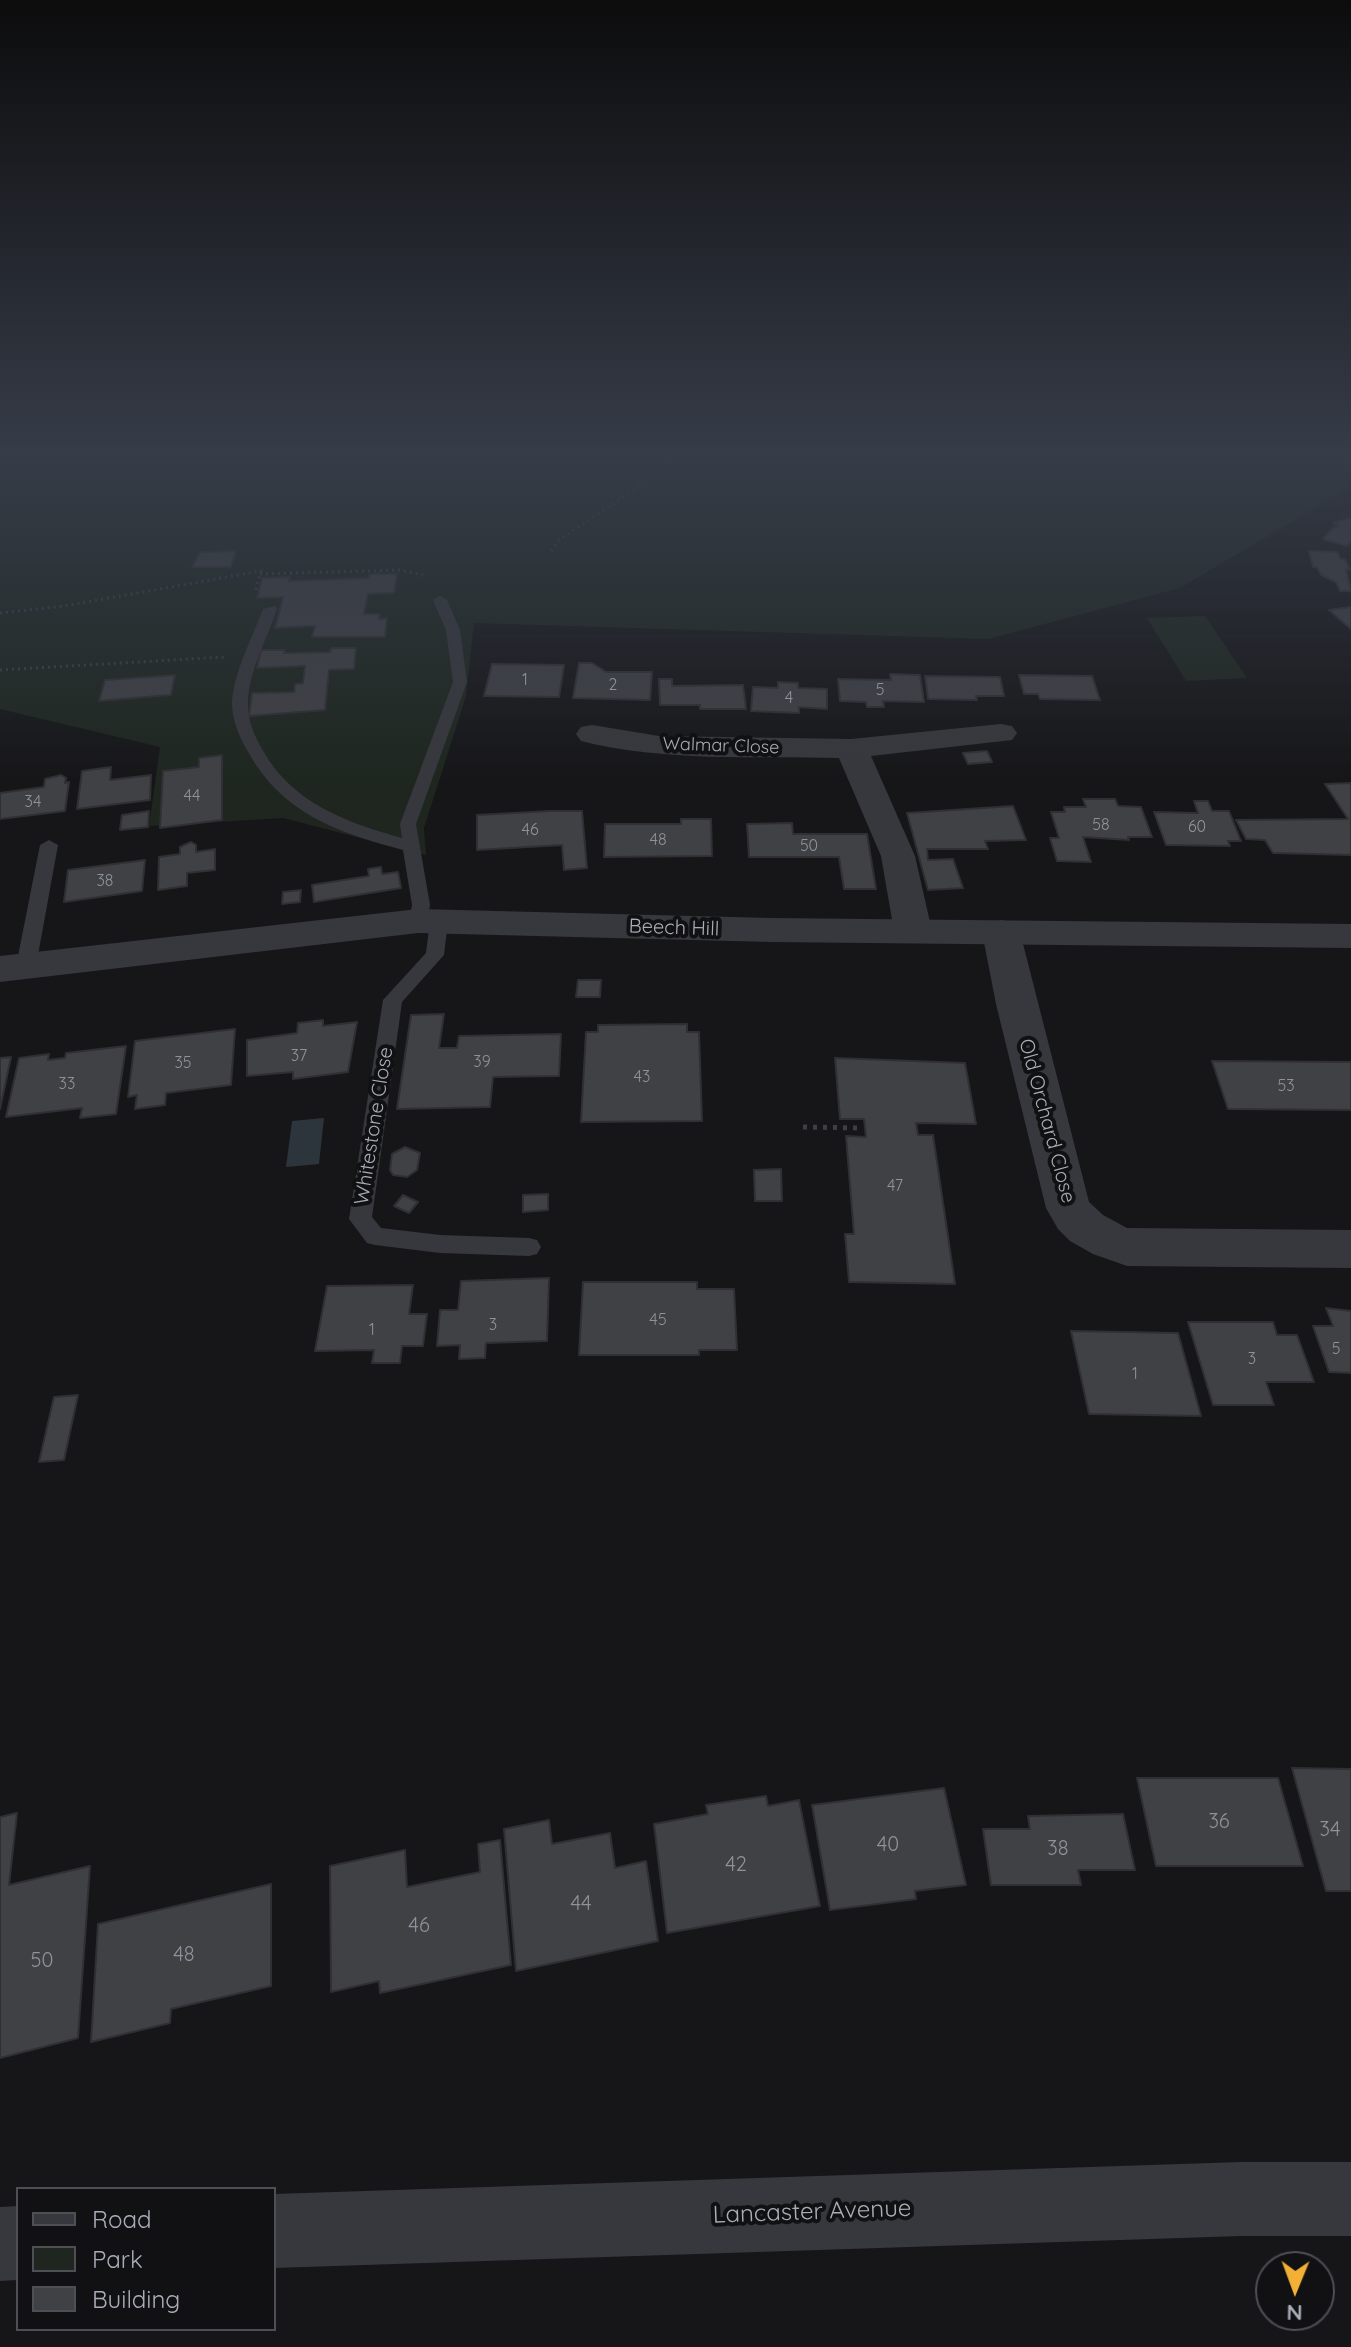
<!DOCTYPE html>
<style>
body{margin:0}
#map{position:relative;width:1351px;height:2347px;overflow:hidden;background:#161618;font-family:Quicksand,sans-serif}
canvas{display:block}
.legend{position:absolute;left:16px;top:2187px;width:260px;height:144px;box-sizing:border-box;background:#111113;border:2px solid #4d4f55;margin:0;padding:10px 14px;list-style:none;font-size:24px;color:#a8adb8}
.legend li{display:flex;align-items:center;gap:16px;height:40px}
.legend b{width:40px;border:2px solid #4d4f55}
.north{position:absolute;left:1255px;top:2251px;width:80px;height:80px;box-sizing:border-box;background:#111113;border:2px solid #4d4f55;border-radius:50%;rotate:181deg;font-size:22px;font-weight:700;line-height:32px;text-align:center;color:#a8adb8}
.north::after{content:'';display:block;margin:auto;width:28px;height:36px;background:#f2b134;clip-path:polygon(50% 0,100% 100%,50% 72%,0 100%)}
</style>
<div id="map">
<canvas width="1351" height="2347"></canvas>
<ul class="legend">
<li><b style="height:10px;background:#37383d"></b>Road</li>
<li><b style="height:22px;background:#1e261f"></b>Park</li>
<li><b style="height:22px;background:#404145"></b>Building</li>
</ul>
<div class="north">N</div>
</div>
<script>
const context = document.querySelector('canvas').getContext('2d');
context.lineJoin = 'round';
function paint(path, color) { context.fillStyle = color; context.fill(path, 'evenodd'); }
function stroke(path, color, width, dash) { context.strokeStyle = color; context.lineWidth = width; context.lineCap = dash ? 'butt' : 'round'; context.setLineDash(dash || []); context.stroke(path); }
function label(font, color, halo, rows, align = 'center') {
  context.font = font + ' Quicksand,sans-serif'; context.lineWidth = 8; context.setLineDash([]); context.textBaseline = 'middle'; context.strokeStyle = halo; context.fillStyle = color; for (const [text, x, y, turn = 0] of rows) {
    context.save(); context.translate(x, y); context.rotate((+turn || 0) * Math.PI / 180); context.textAlign = isNaN(turn) ? turn : align; if (halo) context.strokeText(text, 0, 0); context.fillText(text, 0, 0); context.restore();
  }
}
paint(new Path2D(`
 M 0,455 L 1351,455 L 1349,488 L 1180,588 L 988,639 L 474,623 L 466,696 L 424,828 L 426,855 L 283,818 L 149,826 L 160,747 L 0,709 Z
 M 1205,616 L 1247,678 L 1186,681 L 1147,618 Z`), '#1e261f');
paint(new Path2D(`
 M 324,1118 L 319,1164 L 286,1167 L 292,1121 Z`), '#2c353c');
const building = new Path2D(`
 M 1351,518 L 1351,541 L 1347,546 L 1323,539 L 1333,528 L 1339,526 L 1333,523 Z
 M 236,551 L 231,567 L 192,567 L 200,552 Z
 M 1309,551 L 1337,552 L 1341,559 L 1345,559 L 1350,570 L 1346,569 L 1351,591 L 1340,591 L 1336,582 L 1321,575 L 1317,567 L 1313,567 Z
 M 369,574 L 397,574 L 394,593 L 368,594 L 364,614 L 380,614 L 379,619 L 387,618 L 385,637 L 312,637 L 315,626 L 275,628 L 283,597 L 257,598 L 262,578 L 290,577 L 289,581 L 369,578 Z
 M 1351,607 L 1351,629 L 1329,610 Z
 M 331,648 L 356,648 L 354,669 L 329,670 L 325,710 L 249,716 L 252,693 L 294,692 L 295,684 L 303,683 L 305,666 L 257,668 L 261,650 L 285,650 L 284,653 L 330,652 Z
 M 579,663 L 592,663 L 606,672 L 652,672 L 650,700 L 573,698 Z
 M 492,664 L 564,665 L 559,697 L 484,696 Z
 M 890,674 L 920,675 L 924,702 L 883,701 L 884,707 L 867,707 L 866,702 L 840,701 L 838,679 L 891,680 Z
 M 175,675 L 171,695 L 99,701 L 105,680 Z
 M 1019,675 L 1092,676 L 1100,700 L 1040,699 L 1038,694 L 1024,694 Z
 M 925,676 L 1000,677 L 1004,696 L 976,696 L 977,700 L 928,699 Z
 M 659,679 L 672,679 L 672,686 L 743,685 L 746,709 L 700,709 L 700,705 L 660,705 Z
 M 778,682 L 798,683 L 798,688 L 827,689 L 827,709 L 799,707 L 799,713 L 751,711 L 753,687 L 778,688 Z
 M 987,751 L 992,762 L 968,764 L 963,753 Z
 M 222,755 L 222,820 L 160,828 L 163,771 L 199,767 L 199,758 Z
 M 111,767 L 110,780 L 151,775 L 150,800 L 77,809 L 82,771 Z
 M 61,775 L 66,778 L 65,783 L 69,782 L 65,811 L 0,819 L 0,793 L 44,787 L 45,779 Z
 M 1351,783 L 1351,855 L 1273,853 L 1265,840 L 1246,839 L 1236,820 L 1348,819 L 1325,784 Z
 M 1083,799 L 1115,799 L 1118,806 L 1141,807 L 1152,837 L 1128,837 L 1129,840 L 1083,837 L 1091,862 L 1057,861 L 1050,838 L 1059,838 L 1051,812 L 1065,812 L 1064,807 L 1086,807 Z
 M 1194,801 L 1208,801 L 1212,811 L 1229,811 L 1241,841 L 1228,841 L 1230,846 L 1166,845 L 1154,812 L 1198,813 Z
 M 1013,806 L 1026,840 L 985,841 L 988,849 L 927,849 L 928,860 L 953,859 L 963,888 L 928,890 L 907,813 Z
 M 149,811 L 148,827 L 120,830 L 122,815 Z
 M 550,811 L 582,811 L 587,868 L 564,870 L 562,845 L 477,850 L 477,815 Z
 M 681,819 L 711,819 L 712,856 L 604,857 L 605,824 L 681,824 Z
 M 792,823 L 793,834 L 867,834 L 876,889 L 844,889 L 839,857 L 749,857 L 747,824 Z
 M 191,842 L 196,845 L 196,852 L 215,849 L 215,870 L 187,873 L 187,886 L 158,890 L 159,857 L 180,854 L 180,847 Z
 M 145,860 L 142,891 L 64,902 L 68,870 Z
 M 381,867 L 382,874 L 398,872 L 401,888 L 314,902 L 312,885 L 369,876 L 368,869 Z
 M 301,890 L 300,902 L 282,904 L 283,892 Z
 M 578,980 L 601,980 L 600,997 L 576,997 Z
 M 444,1014 L 439,1048 L 457,1048 L 459,1036 L 561,1034 L 559,1076 L 493,1077 L 490,1107 L 397,1109 L 411,1015 Z
 M 323,1020 L 323,1026 L 357,1022 L 348,1072 L 293,1079 L 293,1072 L 247,1076 L 247,1040 L 297,1033 L 298,1023 Z
 M 687,1024 L 687,1032 L 699,1032 L 702,1121 L 581,1122 L 586,1032 L 598,1032 L 598,1025 Z
 M 235,1029 L 231,1085 L 166,1093 L 165,1105 L 135,1109 L 137,1095 L 128,1097 L 135,1041 Z
 M 126,1046 L 116,1114 L 80,1118 L 82,1108 L 6,1117 L 19,1058 L 49,1054 L 48,1060 L 65,1058 L 66,1053 Z
 M 11,1057 L 0,1109 L 0,1058 Z
 M 835,1058 L 965,1063 L 976,1124 L 916,1123 L 918,1135 L 933,1135 L 955,1284 L 849,1282 L 845,1234 L 854,1234 L 846,1136 L 866,1137 L 864,1119 L 840,1119 Z
 M 1212,1061 L 1351,1062 L 1351,1110 L 1228,1109 Z
 M 405,1147 L 420,1153 L 417,1170 L 407,1177 L 393,1175 L 390,1170 L 392,1154 Z
 M 781,1169 L 782,1201 L 755,1201 L 754,1170 Z
 M 548,1194 L 548,1210 L 523,1212 L 523,1195 Z
 M 403,1195 L 418,1202 L 409,1213 L 394,1206 Z
 M 549,1278 L 547,1341 L 486,1343 L 485,1358 L 459,1359 L 460,1345 L 437,1346 L 440,1310 L 458,1310 L 461,1281 Z
 M 583,1282 L 697,1282 L 697,1289 L 734,1289 L 737,1350 L 699,1350 L 699,1355 L 579,1355 Z
 M 413,1285 L 409,1314 L 427,1314 L 423,1346 L 402,1346 L 400,1363 L 372,1363 L 374,1350 L 315,1351 L 327,1286 Z
 M 1326,1308 L 1351,1311 L 1351,1373 L 1329,1372 L 1313,1326 L 1333,1326 Z
 M 1188,1322 L 1273,1322 L 1277,1335 L 1297,1335 L 1314,1382 L 1266,1382 L 1274,1405 L 1213,1405 Z
 M 1071,1331 L 1178,1333 L 1201,1416 L 1089,1414 Z
 M 78,1395 L 64,1460 L 39,1462 L 54,1397 Z
 M 1292,1768 L 1351,1769 L 1351,1891 L 1326,1891 Z
 M 1137,1778 L 1278,1778 L 1303,1866 L 1156,1866 Z
 M 944,1788 L 966,1885 L 915,1891 L 916,1899 L 830,1910 L 812,1805 Z
 M 766,1796 L 768,1806 L 799,1800 L 820,1906 L 667,1933 L 654,1824 L 708,1814 L 706,1805 Z
 M 17,1813 L 9,1885 L 90,1866 L 78,2038 L 0,2058 L 0,1817 Z
 M 1123,1814 L 1135,1870 L 1078,1870 L 1081,1885 L 991,1885 L 983,1829 L 1030,1829 L 1028,1816 Z
 M 549,1820 L 552,1844 L 610,1833 L 615,1868 L 646,1861 L 658,1941 L 516,1971 L 504,1829 Z
 M 500,1840 L 511,1965 L 380,1993 L 379,1981 L 331,1992 L 330,1866 L 405,1850 L 407,1887 L 480,1872 L 478,1844 Z
 M 271,1884 L 271,1986 L 171,2009 L 170,2023 L 91,2042 L 98,1924 Z`);
paint(building, '#404145');
stroke(building, '#303034', 2);
stroke(new Path2D(`
 M 551,551 L 559,540 L 642,484 L 671,455
 M 260,574 L 399,570 L 423,575
 M 0,613 L 64,606 L 261,571 L 255,592
 M 0,670 L 224,657`), '#3d3f44', 3, [2, 4]);
stroke(new Path2D(`
 M 803,1127 L 862,1128`), '#3d3f44', 5, [4, 6]);
paint(new Path2D(`
 M 440,596 L 447,600 L 460,630 L 467,682 L 416,824 L 430,905 L 427,921 L 418,927 L 409,921 L 412,905 L 403,850 C 337,832 282,814 247,750 C 239,736 232,720 232,703 C 234,671 252,639 263,609 L 275,606 L 277,609 C 267,639 249,670 248,702 C 247,719 254,735 262,749 C 292,803 345,822 402,838 L 400,824 L 453,682 L 446,630 L 433,600 Z
 M 49,840 L 58,845 L 36,966 L 26,972 L 16,966 L 40,845 Z
 M 439,915 L 448,921 L 444,955 L 402,1002 L 372,1217 L 381,1228 L 440,1235 L 529,1238 L 537,1240 L 541,1247 L 537,1254 L 529,1256 L 440,1253 L 375,1245 L 367,1243 L 349,1219 L 383,1000 L 426,953 L 430,921 Z`), '#37383d');
paint(new Path2D(`
 M 1001,724 L 1012,726 L 1017,733 L 1012,740 L 871,756 L 915,856 L 932,931 L 926,940 L 913,943 L 900,940 L 894,931 L 881,856 L 839,758 C 754,756 665,762 581,741 L 576,734 L 581,727 L 592,725 L 659,736 L 851,739 Z
 M 1001,920 L 1014,923 L 1020,932 L 1089,1202 L 1103,1215 L 1127,1228 L 1351,1230 L 1351,1268 L 1127,1266 L 1093,1254 L 1070,1241 L 1058,1229 L 1046,1208 L 996,1004 L 982,932 L 988,923 Z
 M 1241,2162 L 1351,2162 L 1351,2236 L 1241,2236 L 274,2268 L 274,2194 Z
 M 18,2206 L 18,2280 L 0,2281 L 0,2207 Z`), '#37383d');
paint(new Path2D(`
 M 418,909 L 771,918 L 1351,924 L 1351,948 L 771,942 L 418,933 L 0,982 L 0,956 Z`), '#37383d');
const sky = context.createLinearGradient(0, 0, 0, 784);
sky.addColorStop(0, '#0c0c0d');
sky.addColorStop(0.58, '#363c48');
sky.addColorStop(1, '#363c4800');
context.fillStyle = sky;
context.fillRect(0, 0, 1351, 784);
label('16px', '#8e929b', null, [
 ["1",525,680],
 ["2",613,685],
 ["5",880,690],
 ["4",789,698],
 ["44",192,796],
 ["34",33,802],
 ["58",1101,825],
 ["60",1197,827],
 ["46",530,830],
 ["48",658,840],
 ["50",809,846],
 ["38",105,881],
 ["37",299,1056],
 ["39",482,1062],
 ["35",183,1063],
 ["43",642,1077],
 ["33",67,1084],
 ["53",1286,1086],
 ["47",895,1186],
 ["45",658,1320],
 ["3",493,1325],
 ["1",372,1330],
 ["5",1336,1349],
 ["3",1252,1359],
 ["1",1135,1374]
]);
label('18px', '#a8adb8', '#111113', [
 ["Walmar Close",721,746,2]
]);
label('20px', '#a8adb8', '#111113', [
 ["Beech Hill",674,928,2],
 ["Old Orchard Close",1047,1121,75],
 ["Whitestone Close",374,1126,-81]
]);
label('20px', '#8e929b', null, [
 ["36",1219,1822],
 ["34",1330,1830],
 ["40",888,1845],
 ["38",1058,1849],
 ["42",736,1865],
 ["44",581,1904],
 ["46",419,1926],
 ["48",184,1955],
 ["50",42,1961]
]);
label('24px', '#a8adb8', '#111113', [
 ["Lancaster Avenue",812,2212,-2]
]);
</script>
